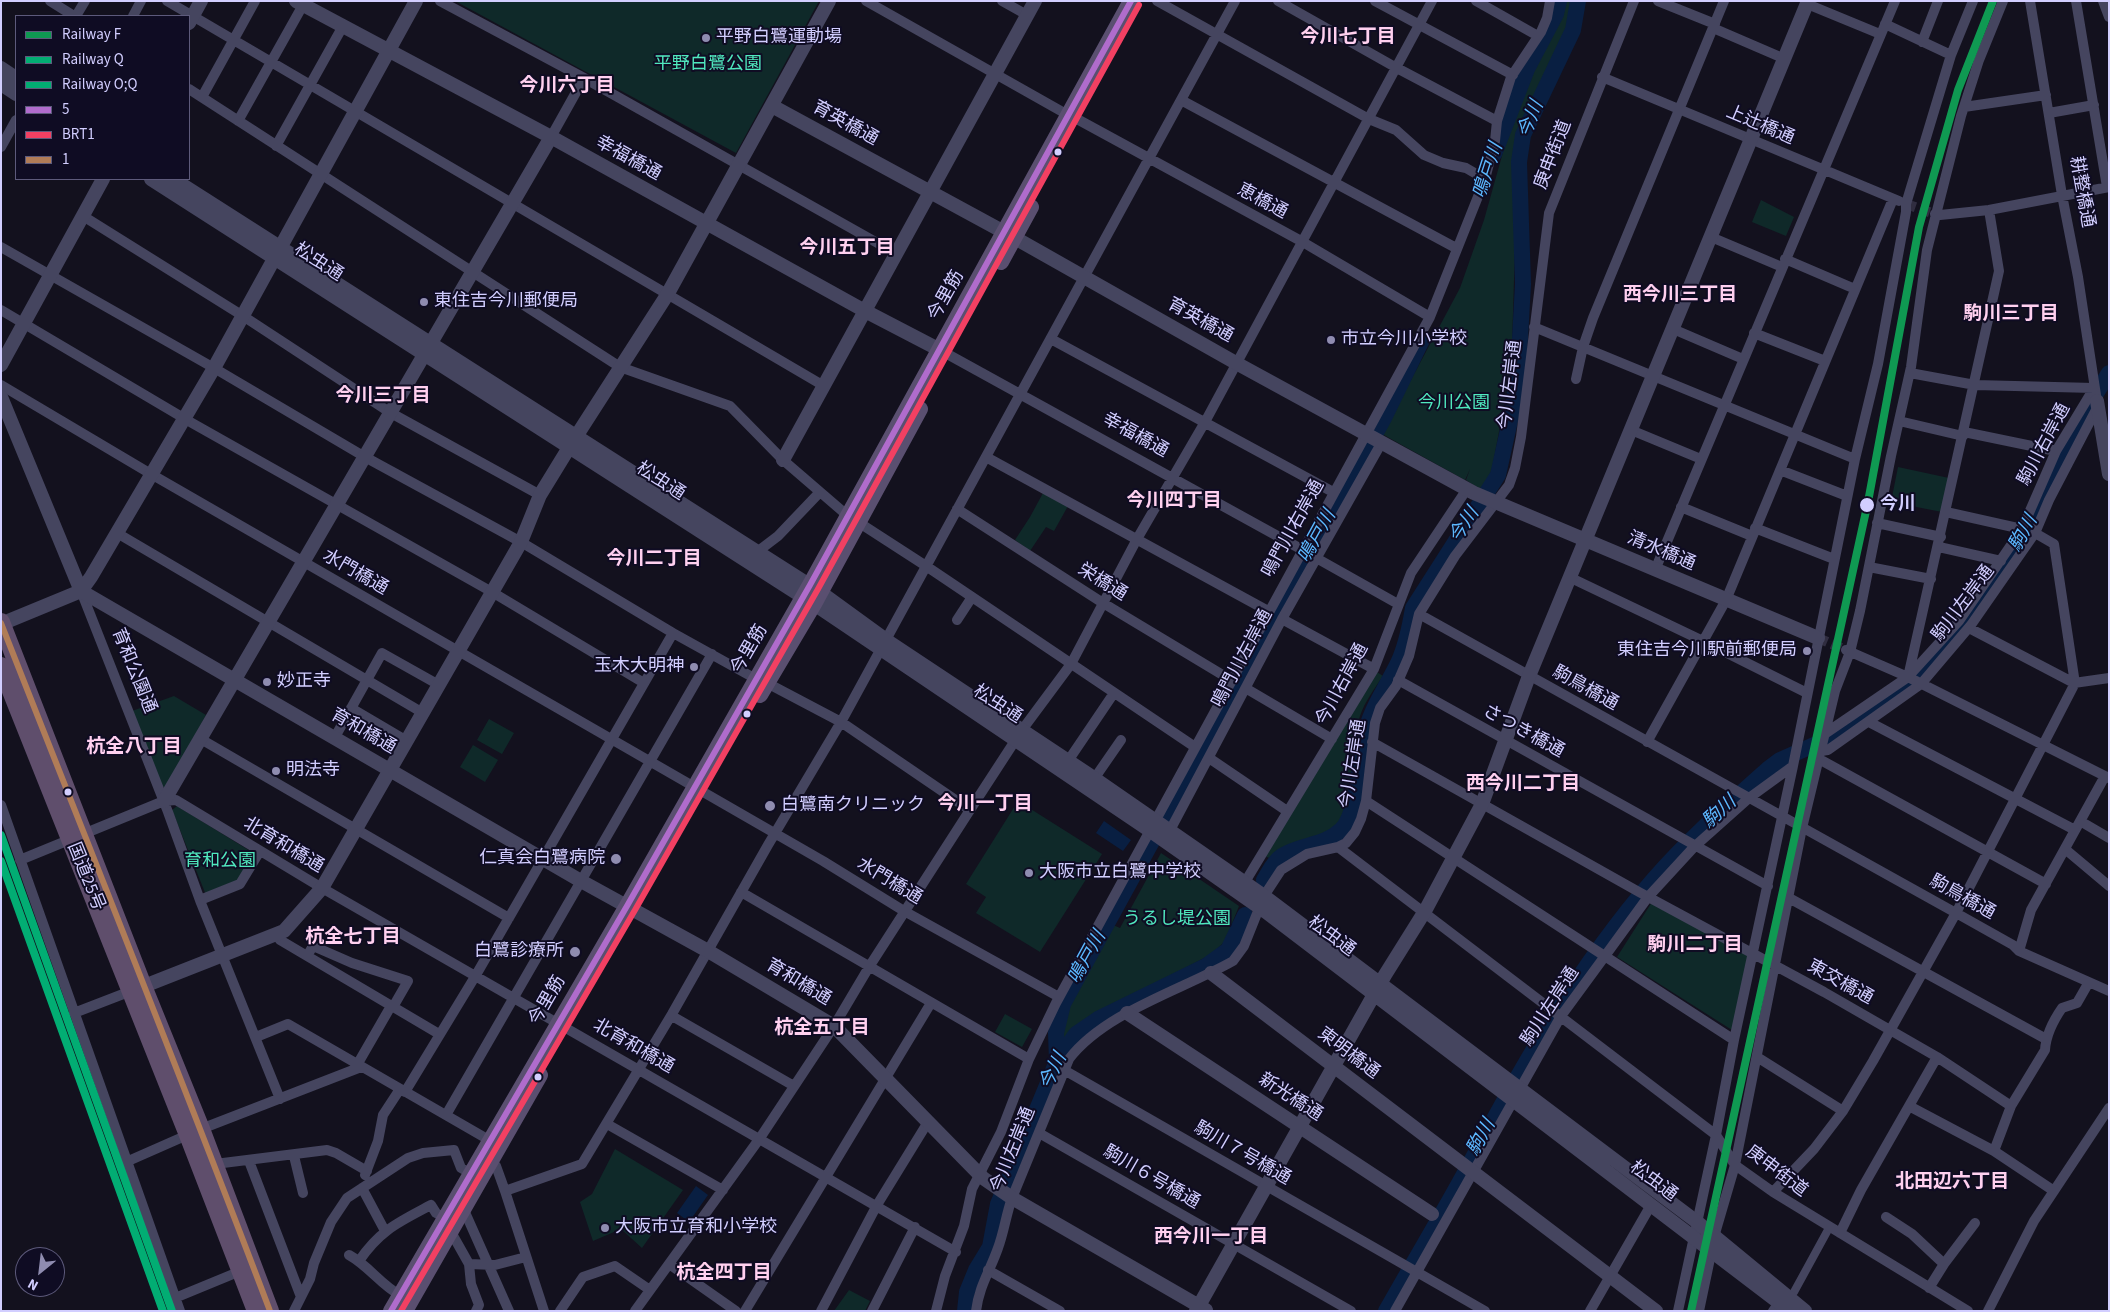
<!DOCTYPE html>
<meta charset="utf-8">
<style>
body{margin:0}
#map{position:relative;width:2110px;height:1312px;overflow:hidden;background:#13111e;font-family:"Source Sans 3",sans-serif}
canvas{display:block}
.frame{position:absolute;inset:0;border:2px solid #d2ceff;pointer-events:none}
.legend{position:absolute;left:15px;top:15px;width:175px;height:165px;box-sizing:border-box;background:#0f0c23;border:1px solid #5d5a7b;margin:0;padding:6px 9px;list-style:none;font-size:15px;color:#d2ceff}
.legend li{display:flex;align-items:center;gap:10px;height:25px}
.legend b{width:25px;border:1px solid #5d5a7b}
.north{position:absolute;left:15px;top:1247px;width:50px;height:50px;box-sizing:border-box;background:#0f0c23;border:1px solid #5d5a7b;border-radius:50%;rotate:209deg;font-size:14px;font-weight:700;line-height:20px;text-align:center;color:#d2ceff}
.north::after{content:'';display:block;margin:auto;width:18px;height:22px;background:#8f8cb0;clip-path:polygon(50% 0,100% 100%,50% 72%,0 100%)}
</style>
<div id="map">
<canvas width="2110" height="1312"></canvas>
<div class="frame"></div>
<ul class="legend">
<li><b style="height:6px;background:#0f9952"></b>Railway F</li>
<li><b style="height:6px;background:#02ad73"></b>Railway Q</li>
<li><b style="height:6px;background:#02ad73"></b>Railway O;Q</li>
<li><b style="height:6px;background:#b06ccc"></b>5</li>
<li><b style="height:6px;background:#f24062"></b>BRT1</li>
<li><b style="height:6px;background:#b07c57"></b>1</li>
</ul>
<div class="north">N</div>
</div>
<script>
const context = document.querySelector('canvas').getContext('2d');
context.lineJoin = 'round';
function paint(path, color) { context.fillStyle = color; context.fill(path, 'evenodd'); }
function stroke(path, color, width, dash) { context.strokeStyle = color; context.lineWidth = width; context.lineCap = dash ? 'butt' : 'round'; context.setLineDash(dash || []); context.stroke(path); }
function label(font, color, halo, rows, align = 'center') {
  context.font = font + ' "Source Sans 3","Noto Sans JP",sans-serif'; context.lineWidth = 4; context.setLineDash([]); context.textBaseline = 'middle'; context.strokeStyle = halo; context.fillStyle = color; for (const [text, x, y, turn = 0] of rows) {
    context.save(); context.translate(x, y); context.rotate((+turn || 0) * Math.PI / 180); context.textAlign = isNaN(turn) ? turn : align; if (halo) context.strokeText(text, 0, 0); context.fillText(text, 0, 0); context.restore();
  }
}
paint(new Path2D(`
 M 455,1 L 819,1 L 736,153 Z
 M 1560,1 L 1574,1 L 1566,35 L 1538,92 L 1518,147 L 1512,346 L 1504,405 L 1492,469 L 1483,491 L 1466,480 L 1470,469 L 1465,480 L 1382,434 L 1460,288 L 1484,220 L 1512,120 L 1529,72 L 1544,46 Z
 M 1761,200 L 1794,217 L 1786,236 L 1752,222 Z
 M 1898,467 L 1949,478 L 1942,512 L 1891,502 Z
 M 1043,493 L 1068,506 L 1054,531 L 1046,527 L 1030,551 L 1015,540 L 1030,517 Z
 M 1377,672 L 1383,676 C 1375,688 1365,701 1360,716 C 1351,743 1354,813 1332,831 C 1316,845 1287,843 1269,858 L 1265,856 Z
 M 174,696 L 206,715 L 166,787 L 161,787 L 132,711 Z
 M 489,719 L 514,733 L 502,754 L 477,740 Z
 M 473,745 L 498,760 L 485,782 L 460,767 Z
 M 1018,801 L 1102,854 L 1040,952 L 976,913 L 986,897 L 966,884 Z
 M 177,806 L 255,854 L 239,882 L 206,895 L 172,810 Z
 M 1161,853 L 1239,906 L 1225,941 L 1212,954 L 1093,1016 L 1075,1027 L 1060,1044 C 1058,1012 1097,954 1113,925 L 1120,928 Z
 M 1652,902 L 1749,951 L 1732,1030 L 1617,957 Z
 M 1005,1014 L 1032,1029 L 1022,1047 L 995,1032 Z
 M 615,1149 L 683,1190 L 642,1248 L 621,1229 L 593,1241 L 580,1202 L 592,1194 Z
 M 849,1290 L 870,1301 L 865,1311 L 834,1311 Z`), '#0f2929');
paint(new Path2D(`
 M 1104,821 L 1131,840 L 1123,851 L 1096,833 Z
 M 696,1186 L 708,1195 L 689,1222 L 677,1213 Z`), '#091f42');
stroke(new Path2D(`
 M 1494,154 L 1527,69 L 1556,14 L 1559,1
 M 1264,880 C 1269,872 1273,862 1282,856 C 1300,844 1325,846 1341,830 C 1357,816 1359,762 1364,739 C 1369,711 1386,688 1398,663 C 1406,646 1410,626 1413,608 L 1498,475 L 1513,407 L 1519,357 L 1523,284 L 1519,162 L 1523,135 L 1573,30 L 1578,1
 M 1057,1061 L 1056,1033 L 1063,1004 L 1384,418 L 1423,338
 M 965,1311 L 967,1292 L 976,1270 L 990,1247 L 998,1204 L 1057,1061 L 1076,1034 L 1098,1019 L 1206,966 L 1228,950 L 1245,915
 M 1386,1311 C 1413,1263 1442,1215 1468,1167 C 1522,1066 1579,965 1654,879 C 1689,839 1729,804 1768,769 L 1780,760 L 1832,737 L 1864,715 L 1886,702 L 1920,673 L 1965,623 L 2029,531 L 2044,493 L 2090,403 L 2109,373`), '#091f42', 16);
stroke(new Path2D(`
 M 1906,204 L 1935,214
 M 1818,638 L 1846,650`), '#302d40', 10, [10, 5]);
stroke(new Path2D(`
 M 1794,1292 L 1829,1228
 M 1772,1311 L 1774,1308`), '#45455f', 8);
stroke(new Path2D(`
 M 50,1 L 74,16
 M 167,1 L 824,386
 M 440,1 L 584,78 L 897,254
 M 866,1 L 1068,115
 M 1002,1 L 1027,15
 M 1157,1 L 1369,119 L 1396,130 L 1424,155 L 1443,163 L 1466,168 L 1485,179
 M 1278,1 L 1395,67 L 1497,121
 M 1375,1 L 1513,75
 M 1476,1 L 1538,36
 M 1658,1 L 1715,24
 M 2030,1 L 2062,195 L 2078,277 L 2096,395
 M 2076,1 L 2107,187
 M 2103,1 L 2109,17
 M 1807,4 L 1880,34
 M 76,16 L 85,1
 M 133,16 L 141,1
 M 1885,24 L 1951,55
 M 1713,28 L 1785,59
 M 1922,42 L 1938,1
 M 1602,77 L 1899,201
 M 189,89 L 620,367 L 730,406 L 783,460 L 848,516
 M 202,97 L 255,1
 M 1181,100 L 1456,248
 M 1964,107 L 2046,95
 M 2049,113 L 2094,105
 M 1077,119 L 1301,241 L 1430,317
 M 238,121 L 303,5
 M 551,137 L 584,78
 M 276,146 L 343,26
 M 1,147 L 16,120
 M 1935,214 L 1940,215 L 1989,210 L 2109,187
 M 83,216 L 243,316 L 391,413 L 540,495
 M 1711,237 L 1782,267
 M 1,247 L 214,368 L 365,457 L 521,542 L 673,633 L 756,679
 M 1785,259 L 1855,289
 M 1,310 L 192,423 L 492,592 L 644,683
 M 1534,327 L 1855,459
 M 1673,329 L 1743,359
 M 1754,333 L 1825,361
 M 1051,339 L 1333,492
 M 940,350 L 1301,549
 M 1910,373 L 1975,385 L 2094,388
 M 1576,379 L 1583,347 L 1593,318 L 1724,1
 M 1,385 L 151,474 L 823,861 L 904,911 L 1059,997
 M 1899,421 L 1963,436
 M 1631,430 L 1701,459
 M 1964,432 L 2056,451
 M 986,457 L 1268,611
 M 1780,470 L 1847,496
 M 1681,507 L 1752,536
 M 957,509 L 1103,603 L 1231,680
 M 1946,512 L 2022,529
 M 858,522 L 926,566 L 1195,747
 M 1877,523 L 1941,537
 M 1755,528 L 1834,559
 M 117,533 L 423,713
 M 1939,547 L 2001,561
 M 757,552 L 778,536 L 820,492
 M 1318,559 L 1398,604
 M 1869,567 L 1931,579
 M 1655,570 L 1895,1
 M 1569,577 L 1703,641 L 1807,693
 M 81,591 L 168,812 L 201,903 L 280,1099
 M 1419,614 L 1956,913 L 2013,945 L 2019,951 L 2109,991
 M 1282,619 L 1374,669
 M 957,620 L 972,597
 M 1969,628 L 2074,683 L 2109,678
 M 1846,650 L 1908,677 L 2109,778
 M 1908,677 L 1999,271 L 1989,210
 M 1398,680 L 1768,886
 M 767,683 L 841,722 L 970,810
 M 1247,689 L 1332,739
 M 351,708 L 407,741
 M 1869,722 L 2075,830
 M 1826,733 L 1908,677 L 1959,621 L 2022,529 L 2056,451 L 2094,388
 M 335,737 L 382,653 L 439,685
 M 199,738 L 509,918
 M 1372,742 L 1639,892 L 1824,992 L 1937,1057 L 2011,1106
 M 1647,742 L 1726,600 L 1893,199
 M 1821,751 L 1828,750 L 1921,684 L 1971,625 L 2035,533 L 2049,500 L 2098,406
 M 1209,758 L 1287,811
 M 1819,759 L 2046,884
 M 1068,761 L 1114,693
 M 1094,779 L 1121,740
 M 1366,801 L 1734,1040
 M 1,805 L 180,1311
 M 2080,821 L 2109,838
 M 1167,836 L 1282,619 L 1382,442
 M 1338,847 L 1716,1135 L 1735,1165 L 1773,1192 L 1968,1311
 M 2065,849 L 2109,886
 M 20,860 L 164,801 L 176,800 L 322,888 L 956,1252
 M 1242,887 L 1374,669 L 1411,573 L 1467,489
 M 741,892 L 1029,1059
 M 1789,898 L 2046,1039
 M 200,900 L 240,884 L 260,851
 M 276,935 L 280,940 L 439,1034
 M 2019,951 L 2031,910 L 2105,776
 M 307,956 L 313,946 L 352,963 L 408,981 L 393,1007
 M 74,1013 L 131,991
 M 672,1016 L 794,1086
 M 256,1037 L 288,1024 L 489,1140
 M 1757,1057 L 1843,1111
 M 357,1065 L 391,1006
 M 1064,1070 L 1485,1311
 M 405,1092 L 476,975 L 673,633
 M 1909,1106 L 1994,1151 L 2054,1191
 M 446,1115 L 712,654
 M 607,1124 L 723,1190
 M 1039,1133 L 1351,1311
 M 1994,1151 L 2011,1106 L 2045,1050 C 2046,1034 2053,1021 2062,1008 L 2077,1003 L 2089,982
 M 294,1156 L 303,1193
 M 249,1161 L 301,1297
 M 491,1161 L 496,1166 L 505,1191 L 544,1311
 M 126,1162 L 201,1129 L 361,1067
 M 215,1164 L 327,1150 L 336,1153 L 367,1171
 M 365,1175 L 378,1141 L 383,1115 L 400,1089
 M 362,1188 L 385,1231
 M 505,1191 L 582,1164 L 672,1014 L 768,845 L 841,722 L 1235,1
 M 1773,1192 L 1814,1149 L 1843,1111 L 1873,1061 L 1956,913 L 2073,687 L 2074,677 L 2054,544 L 2035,533
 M 464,1210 L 509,1311
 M 1886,1217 L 1912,1234 L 1944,1264
 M 451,1232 L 469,1264 L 471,1284 L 479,1305 L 476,1311
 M 1840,1233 L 1861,1190 L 1937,1057
 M 349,1255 C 369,1266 381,1285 400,1295
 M 359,1261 C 380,1230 399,1222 431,1205 L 436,1213 L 445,1218
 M 469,1264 L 495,1265 L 526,1257
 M 669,1264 L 736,1311
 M 988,1270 L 1060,1311
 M 1929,1288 L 1944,1264 L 1975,1223
 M 175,1298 L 243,1270
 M 294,1311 L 310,1279 L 314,1263 L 331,1222 L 347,1198 L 408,1158 L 423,1153 L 454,1150 L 461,1168 L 470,1173
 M 560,1311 L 583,1277 L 615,1266 L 650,1290
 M 635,1311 L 760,1138 L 834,1026 L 869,967 L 970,810 L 1022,730 L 1071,664 L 1137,539 L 1205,422 L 1432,1
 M 745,1311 L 931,1003
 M 821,1311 L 877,1205 L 928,1122
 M 872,1311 L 915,1227
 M 936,1311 L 945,1276 L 964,1226 L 972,1189 L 1001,1132 L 1029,1059 L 1056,1003 L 1430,317 L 1485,179 L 1495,141 L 1497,121 L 1511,77 L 1541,32 L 1547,18 L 1550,1
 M 976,1311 C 979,1286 990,1271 998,1248 C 1004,1232 1006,1215 1012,1198 L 1069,1059 C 1105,1012 1182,990 1233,961 L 1244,946 L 1264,896 L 1281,870 L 1307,854 L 1338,847 L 1346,843 L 1355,832 L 1361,819 L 1366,801 L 1375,723 L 1380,708 L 1396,686 L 1409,656 L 1419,614 L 1455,556 L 1509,485 L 1515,468 L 1521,437 L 1549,213 L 1634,1
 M 1395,1311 L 1561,1016 L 1605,956 L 1648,897 L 1694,847 L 1749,798 L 1793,766
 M 1590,1311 L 1651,1205
 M 1678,1311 L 1716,1135 L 1734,1040 L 1793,766 L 1855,459 L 1878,364 L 1906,212 L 1906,204 L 1951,55 L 1973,1
 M 1699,1311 L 1716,1230 L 1735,1165 L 1802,828 L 1835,691 L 1850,652 L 1860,611 L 1891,456 L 1911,367 L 1927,250 L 1961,116 L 1979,60 L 2003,1
 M 1988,1311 L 2034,1221 L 2109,1108`), '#45455f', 10);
stroke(new Path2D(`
 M 296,1 L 551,137 L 865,311 L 940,350
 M 189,23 L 201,1
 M 1,68 L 16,78
 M 1,84 L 16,94
 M 772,106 L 1015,238 L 1236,363 L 1474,493 L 1818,638
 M 151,179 L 814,604 L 1149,830 L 1266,912 L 1790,1311
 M 173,179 L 820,592 L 886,640 L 1088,774 L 1264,896 L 1697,1222 L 1805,1311
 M 1,365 L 103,179
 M 1,397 L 81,591
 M 2097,401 L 2109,474
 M 783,460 L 1035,1
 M 81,591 L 581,881 L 708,951 L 834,1026 L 983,1178 L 1012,1198 L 1206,1310
 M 1,624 L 81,591 L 91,577 L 214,368 L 416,1
 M 164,801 L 551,137
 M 1211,973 L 1656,1311
 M 134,990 L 284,931 L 322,888 L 521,542 L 540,495 L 570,446 L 667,295 L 829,1
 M 1127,1013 L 1432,1214
 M 1196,1311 L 1385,975 L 1425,911 L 1482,804 L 1529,676 L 1808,1`), '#45455f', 14);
stroke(new Path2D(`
 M 1001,262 L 1031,207
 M 760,695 L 814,604 L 920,409
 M 391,1311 L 627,906 L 810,585 L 1131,1
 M 405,1311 L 540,1075`), '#5a4f70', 16);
stroke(new Path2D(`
 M 1,622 L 143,986 L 201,1129 L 270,1311
 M 1,666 L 188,1135 L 256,1311`), '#5f4e6c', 18);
stroke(new Path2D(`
 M 391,1311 L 627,906 L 810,585 L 1131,1`), '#b06ccc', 6);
stroke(new Path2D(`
 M 401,1311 L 635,910 L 818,589 L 1139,5`), '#f24062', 6);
stroke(new Path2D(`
 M 1,623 C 91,852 183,1081 270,1311`), '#b07c57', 6);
stroke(new Path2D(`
 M 1691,1311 L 1868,502 L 1919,227 L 1958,90 L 1993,1`), '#0f9952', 8);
stroke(new Path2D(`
 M 1,835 L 172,1311`), '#02ad73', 8);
stroke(new Path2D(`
 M 1,861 L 163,1311`), '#02ad73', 8);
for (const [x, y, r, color] of [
 [706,38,5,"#8f8cb0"],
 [1058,152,4.5,"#d2ceff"],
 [424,302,5,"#8f8cb0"],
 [1331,340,5,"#8f8cb0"],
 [1867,505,8,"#d2ceff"],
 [1807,651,5,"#8f8cb0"],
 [694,667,5,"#8f8cb0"],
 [267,682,5,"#8f8cb0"],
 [747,714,4.5,"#d2ceff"],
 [276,771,5,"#8f8cb0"],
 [68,792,4.5,"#d2ceff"],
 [770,806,6,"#8f8cb0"],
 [616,859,6,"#8f8cb0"],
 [1029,873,5,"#8f8cb0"],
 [575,952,6,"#8f8cb0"],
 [538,1077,4.5,"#d2ceff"],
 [605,1228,5,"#8f8cb0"]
]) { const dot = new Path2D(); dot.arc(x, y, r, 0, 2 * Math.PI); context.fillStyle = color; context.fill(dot); stroke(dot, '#0f0c23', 2); }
label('18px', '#d2ceff', '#0f0c23', [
 ["平野白鷺運動場",716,38],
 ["東住吉今川郵便局",434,302],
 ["市立今川小学校",1341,340],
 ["東住吉今川駅前郵便局",1797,651,"right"],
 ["玉木大明神",684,667,"right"],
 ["妙正寺",277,682],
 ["明法寺",286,771],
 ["白鷺南クリニック",781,806],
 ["仁真会白鷺病院",605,859,"right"],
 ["大阪市立白鷺中学校",1039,873],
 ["白鷺診療所",564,952,"right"],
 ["大阪市立育和小学校",615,1228]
], 'left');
label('18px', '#50e8be', '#0f0c23', [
 ["平野白鷺公園",708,65],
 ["今川公園",1454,404],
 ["育和公園",220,862],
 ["うるし堤公園",1177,920]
]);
label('18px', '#d2ceff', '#0f0c23', [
 ["育英橋通",845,124,29],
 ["上辻橋通",1760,126,23],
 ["庚申街道",1554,155,-69],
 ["幸福橋通",628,159,29],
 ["耕整橋通",2081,192,80],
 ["恵橋通",1262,202,28],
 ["松虫通",318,263,33],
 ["今里筋",947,296,-61],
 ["育英橋通",1200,321,29],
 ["今川左岸通",1511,385,-83],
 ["幸福橋通",1135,436,29],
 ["駒川右岸通",2045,445,-62],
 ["松虫通",660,482,33],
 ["鳴門川右岸通",1294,529,-61],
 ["清水橋通",1661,552,23],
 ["水門橋通",355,573,30],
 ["栄橋通",1102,583,32],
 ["駒川左岸通",1964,604,-53],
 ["今里筋",750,650,-60],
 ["鳴門川左岸通",1243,659,-62],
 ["育和公園通",133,671,68],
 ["今川右岸通",1343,685,-62],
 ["駒鳥橋通",1585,689,29],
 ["松虫通",997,705,33],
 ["育和橋通",363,732,30],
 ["さつき橋通",1523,732,29],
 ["今川左岸通",1354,764,-81],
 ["北育和橋通",283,846,31],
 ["国道25号",85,877,68],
 ["水門橋通",889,882,31],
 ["駒鳥橋通",1962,898,29],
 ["松虫通",1331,937,37],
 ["育和橋通",798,983,31],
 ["東交橋通",1840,983,29],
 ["今里筋",548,1001,-60],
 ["駒川左岸通",1551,1007,-57],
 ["北育和橋通",633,1047,30],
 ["東明橋通",1348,1054,37],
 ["新光橋通",1290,1098,33],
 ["今川左岸通",1014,1150,-68],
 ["駒川７号橋通",1242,1154,30],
 ["庚申街道",1776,1172,37],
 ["駒川６号橋通",1151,1178,30],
 ["松虫通",1653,1182,37]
]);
label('bold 18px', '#d2ceff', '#0f0c23', [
 ["今川",1880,505]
], 'left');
label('bold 19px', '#ffd0ef', '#0f0c23', [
 ["今川七丁目",1348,38],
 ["今川六丁目",567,87],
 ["今川五丁目",847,249],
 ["西今川三丁目",1680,296],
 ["駒川三丁目",2011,315],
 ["今川三丁目",383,397],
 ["今川四丁目",1174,502],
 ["今川二丁目",654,560],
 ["杭全八丁目",134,748],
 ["西今川二丁目",1523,785],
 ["今川一丁目",985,805],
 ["杭全七丁目",353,938],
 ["駒川二丁目",1695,946],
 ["杭全五丁目",822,1029],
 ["北田辺六丁目",1952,1183],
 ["西今川一丁目",1211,1238],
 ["杭全四丁目",724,1274]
]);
label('italic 19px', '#5cb8ff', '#0f0c23', [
 ["今川",1532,120,-68],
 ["鳴戸川",1489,171,-72],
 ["今川",1465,526,-57],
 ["駒川",2024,534,-61],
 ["鳴戸川",1318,537,-61],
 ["駒川",1720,813,-42],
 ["鳴戸川",1088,958,-61],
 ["今川",1054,1072,-64],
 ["駒川",1482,1138,-61]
]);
</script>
